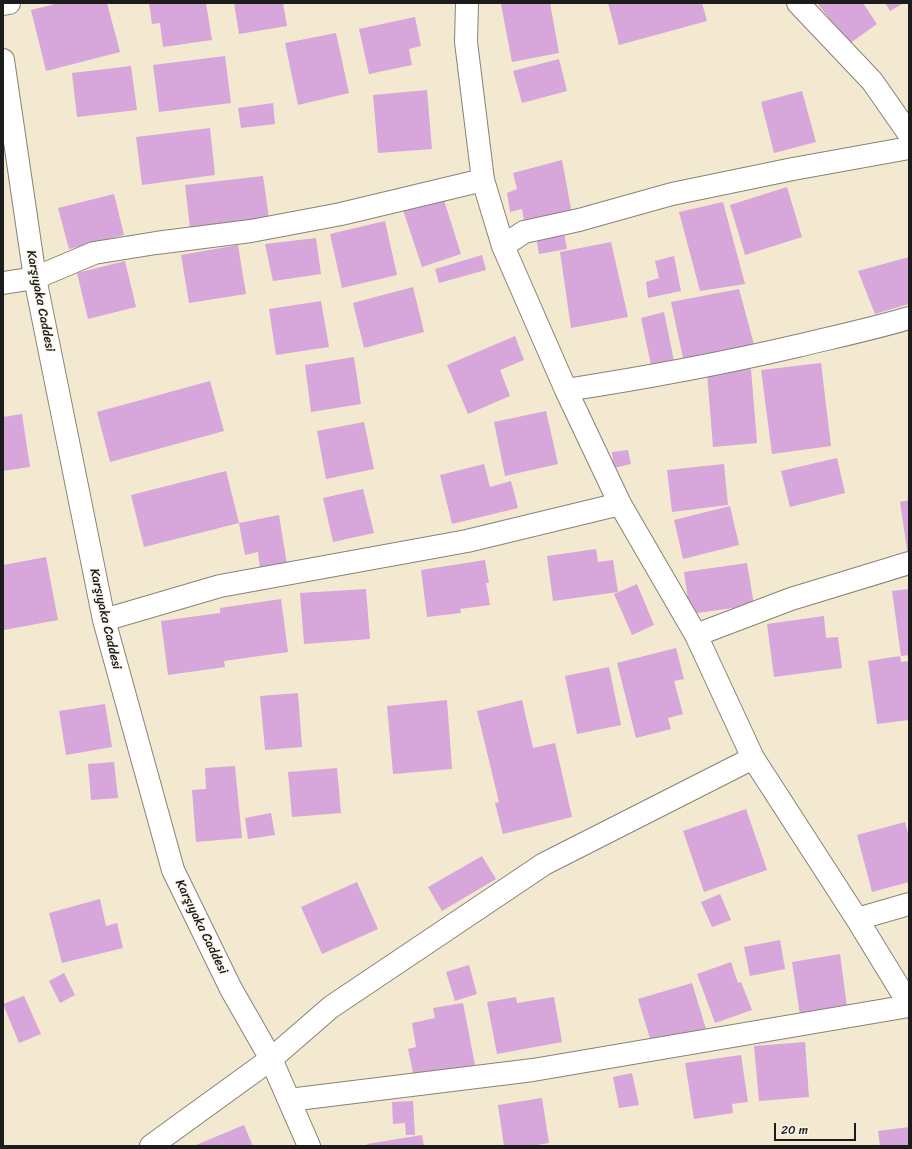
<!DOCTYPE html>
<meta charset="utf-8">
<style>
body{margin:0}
#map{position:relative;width:912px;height:1149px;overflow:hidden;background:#f3e9d0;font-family:Sriracha,sans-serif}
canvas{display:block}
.frame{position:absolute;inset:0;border:4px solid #1c1c1c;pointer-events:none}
.scale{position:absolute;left:774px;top:1123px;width:82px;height:18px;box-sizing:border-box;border:2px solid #1c1c1c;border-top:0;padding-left:5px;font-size:12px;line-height:14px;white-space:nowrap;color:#1c1c1c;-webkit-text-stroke:3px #fbf7ec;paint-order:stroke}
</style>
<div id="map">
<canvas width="912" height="1149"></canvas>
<div class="frame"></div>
<div class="scale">20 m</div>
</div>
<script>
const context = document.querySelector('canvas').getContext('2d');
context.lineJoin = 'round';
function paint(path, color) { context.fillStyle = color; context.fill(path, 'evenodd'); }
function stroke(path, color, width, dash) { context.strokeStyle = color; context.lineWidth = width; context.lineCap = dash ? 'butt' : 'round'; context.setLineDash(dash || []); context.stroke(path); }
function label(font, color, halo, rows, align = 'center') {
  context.font = font + ' Sriracha,sans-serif'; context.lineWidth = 3; context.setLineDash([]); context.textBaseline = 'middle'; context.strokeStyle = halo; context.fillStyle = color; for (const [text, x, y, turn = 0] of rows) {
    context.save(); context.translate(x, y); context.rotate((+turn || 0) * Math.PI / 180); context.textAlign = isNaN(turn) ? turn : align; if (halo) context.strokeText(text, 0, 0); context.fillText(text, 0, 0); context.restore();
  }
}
paint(new Path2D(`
 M 59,3 L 107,3 L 120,52 L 46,71 L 31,10 Z
 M 149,3 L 206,3 L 212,40 L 163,47 L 160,23 L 152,24 Z
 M 234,3 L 283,3 L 287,26 L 239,34 Z
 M 509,3 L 550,3 L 559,53 L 512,62 L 501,4 Z
 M 608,3 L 702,3 L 707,21 L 619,45 Z
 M 820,3 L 863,3 L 877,24 L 849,44 L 818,4 Z
 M 885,3 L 904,3 L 890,11 Z
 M 415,17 L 421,46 L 409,49 L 412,65 L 369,74 L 359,29 Z
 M 336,33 L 349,93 L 298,105 L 285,43 Z
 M 225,56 L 231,103 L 159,112 L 153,65 Z
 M 559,59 L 567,91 L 522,103 L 513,71 Z
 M 131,66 L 137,110 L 77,117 L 72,73 Z
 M 427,90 L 432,149 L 378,153 L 373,95 Z
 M 802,91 L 816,142 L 774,153 L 761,102 Z
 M 273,103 L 275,124 L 241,128 L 238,108 Z
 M 210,128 L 215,175 L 142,185 L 136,137 Z
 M 562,160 L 572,214 L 525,227 L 522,209 L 510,212 L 507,193 L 517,189 L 513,173 Z
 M 263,176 L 269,218 L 190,228 L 185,185 Z
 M 787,187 L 802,237 L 745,255 L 730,205 Z
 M 114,194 L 124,235 L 69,249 L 58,208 Z
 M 443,197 L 461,254 L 422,267 L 403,210 Z
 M 723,202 L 745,284 L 700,291 L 679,212 Z
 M 385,221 L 397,275 L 342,288 L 330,234 Z
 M 564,232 L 567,249 L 539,254 L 536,237 Z
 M 316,238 L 321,274 L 273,281 L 265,244 Z
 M 611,242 L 628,317 L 571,328 L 560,252 Z
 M 238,245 L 246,294 L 189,303 L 181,255 Z
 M 482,255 L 486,270 L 439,283 L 435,269 Z
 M 674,256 L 681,291 L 648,298 L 646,282 L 659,278 L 655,261 Z
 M 909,257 L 909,304 L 875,314 L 858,271 Z
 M 125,261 L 136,307 L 88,319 L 77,273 Z
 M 413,287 L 424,332 L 364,348 L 353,303 Z
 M 739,289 L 756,352 L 685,367 L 671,302 Z
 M 321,301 L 329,347 L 276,355 L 269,309 Z
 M 664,312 L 674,361 L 651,365 L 641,318 Z
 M 515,336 L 524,360 L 500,370 L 510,396 L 468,414 L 447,365 Z
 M 354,357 L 361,404 L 311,412 L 305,365 Z
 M 821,363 L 831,446 L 772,454 L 761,370 Z
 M 751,369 L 757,443 L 713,447 L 707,373 Z
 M 210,381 L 224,431 L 110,462 L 97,412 Z
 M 546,411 L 558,464 L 505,476 L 494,422 Z
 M 22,414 L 30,467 L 3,471 L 3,417 Z
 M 364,422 L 374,469 L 326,479 L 317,431 Z
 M 628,450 L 631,464 L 614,468 L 612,452 Z
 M 837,458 L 845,493 L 790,507 L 781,471 Z
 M 484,464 L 490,487 L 511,481 L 518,508 L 452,524 L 440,475 Z
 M 724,464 L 728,505 L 672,512 L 667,470 Z
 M 226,471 L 239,523 L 144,547 L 131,495 Z
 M 363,489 L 374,533 L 333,542 L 323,498 Z
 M 909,500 L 909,556 L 908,556 L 900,502 Z
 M 730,506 L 739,545 L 683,559 L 674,520 Z
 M 279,515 L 287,564 L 260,569 L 258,552 L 245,555 L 239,523 Z
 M 596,549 L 598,562 L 613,560 L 618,592 L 553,601 L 547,556 Z
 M 46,557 L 58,620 L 4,630 L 3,565 Z
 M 485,560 L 489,583 L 486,583 L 490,605 L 460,609 L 461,613 L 427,617 L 421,570 Z
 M 747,563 L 754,605 L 690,614 L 684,572 Z
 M 637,584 L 654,625 L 632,635 L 614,594 Z
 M 366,589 L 370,639 L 304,644 L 300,593 Z
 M 909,589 L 909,655 L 901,656 L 892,591 Z
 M 281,599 L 288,652 L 224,661 L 225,667 L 168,675 L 161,621 L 220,613 L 220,608 Z
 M 824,616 L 826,638 L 838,637 L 842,668 L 774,677 L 767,624 Z
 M 676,648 L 684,679 L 674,681 L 683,714 L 668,718 L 671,729 L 636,738 L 617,663 Z
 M 900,656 L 901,662 L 909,661 L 909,720 L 877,724 L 868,661 Z
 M 609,667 L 621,725 L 577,734 L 565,676 Z
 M 298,693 L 302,747 L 265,750 L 260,696 Z
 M 447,700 L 452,769 L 393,774 L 387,706 Z
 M 522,700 L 533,748 L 555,743 L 572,817 L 503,834 L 495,803 L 499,802 L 477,711 Z
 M 105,704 L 112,747 L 66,755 L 59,711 Z
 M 114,762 L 118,798 L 91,800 L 88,764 Z
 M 235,766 L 242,838 L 196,842 L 192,790 L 206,789 L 205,768 Z
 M 337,768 L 341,813 L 292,817 L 288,772 Z
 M 746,809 L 767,870 L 704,892 L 683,831 Z
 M 271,813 L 275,835 L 248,839 L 245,818 Z
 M 905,822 L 909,837 L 909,882 L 872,892 L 857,835 Z
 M 482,856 L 496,879 L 442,911 L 428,887 Z
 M 357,882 L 378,929 L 322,954 L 301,907 Z
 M 720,894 L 731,920 L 712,927 L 701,902 Z
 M 100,899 L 106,926 L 117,923 L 123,948 L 62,963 L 49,913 Z
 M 780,940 L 785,969 L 750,976 L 744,947 Z
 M 840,954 L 847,1007 L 800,1015 L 792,962 Z
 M 731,962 L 738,983 L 741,982 L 752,1010 L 715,1023 L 697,974 Z
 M 469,965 L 477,994 L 455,1001 L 446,972 Z
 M 64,973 L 75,995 L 60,1003 L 49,981 Z
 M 692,983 L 706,1029 L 652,1045 L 638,999 Z
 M 24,996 L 41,1034 L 19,1043 L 3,1004 Z
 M 516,997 L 517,1003 L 554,997 L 562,1042 L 497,1054 L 487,1002 Z
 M 463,1003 L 475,1065 L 414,1077 L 408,1049 L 416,1047 L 412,1023 L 435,1018 L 433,1008 Z
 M 805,1042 L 809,1097 L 759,1101 L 754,1046 Z
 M 741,1055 L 748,1102 L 732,1104 L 733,1113 L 694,1119 L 685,1063 Z
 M 632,1073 L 639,1105 L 619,1108 L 613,1077 Z
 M 542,1098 L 549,1143 L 532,1146 L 504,1146 L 498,1105 Z
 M 413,1101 L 415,1135 L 406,1135 L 405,1123 L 393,1124 L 392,1102 Z
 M 244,1125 L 253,1146 L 197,1146 L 196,1145 Z
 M 909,1127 L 909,1146 L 880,1146 L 878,1131 Z
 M 422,1135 L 424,1146 L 368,1146 L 367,1144 Z`), '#d7a6da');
const minor = new Path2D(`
 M 467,3 L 466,42 L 483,180 L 503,246 L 566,390 L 620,504 L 696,635 L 753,758 L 857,919 L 909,1004
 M 798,3 L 872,81 L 909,134
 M 3,4 L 9,3
 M 3,60 L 35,278 L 104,620 L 173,870 L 231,989 L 271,1059 L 309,1146
 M 503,246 L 524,232 L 579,220 L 672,194 L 793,169 L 909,148
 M 3,283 L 35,278 L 94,253 L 156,243 L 251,231 L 341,214 L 483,180
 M 566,390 C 644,378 720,364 797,346 C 834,337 872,329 909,318
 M 104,620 L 220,586 L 467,541 L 620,504
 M 696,635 L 791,599 L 909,563
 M 857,919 L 909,904
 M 289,1100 L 533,1070 L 909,1006
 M 151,1146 L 271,1059 L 331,1007 L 544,864 L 753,758`);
stroke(minor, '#888276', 24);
stroke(minor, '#fff', 22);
label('13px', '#1c1c1c', '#fbf7ec', [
 ["Karşıyaka Caddesi",40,301,79],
 ["Karşıyaka Caddesi",105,619,77],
 ["Karşıyaka Caddesi",201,927,64]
]);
</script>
